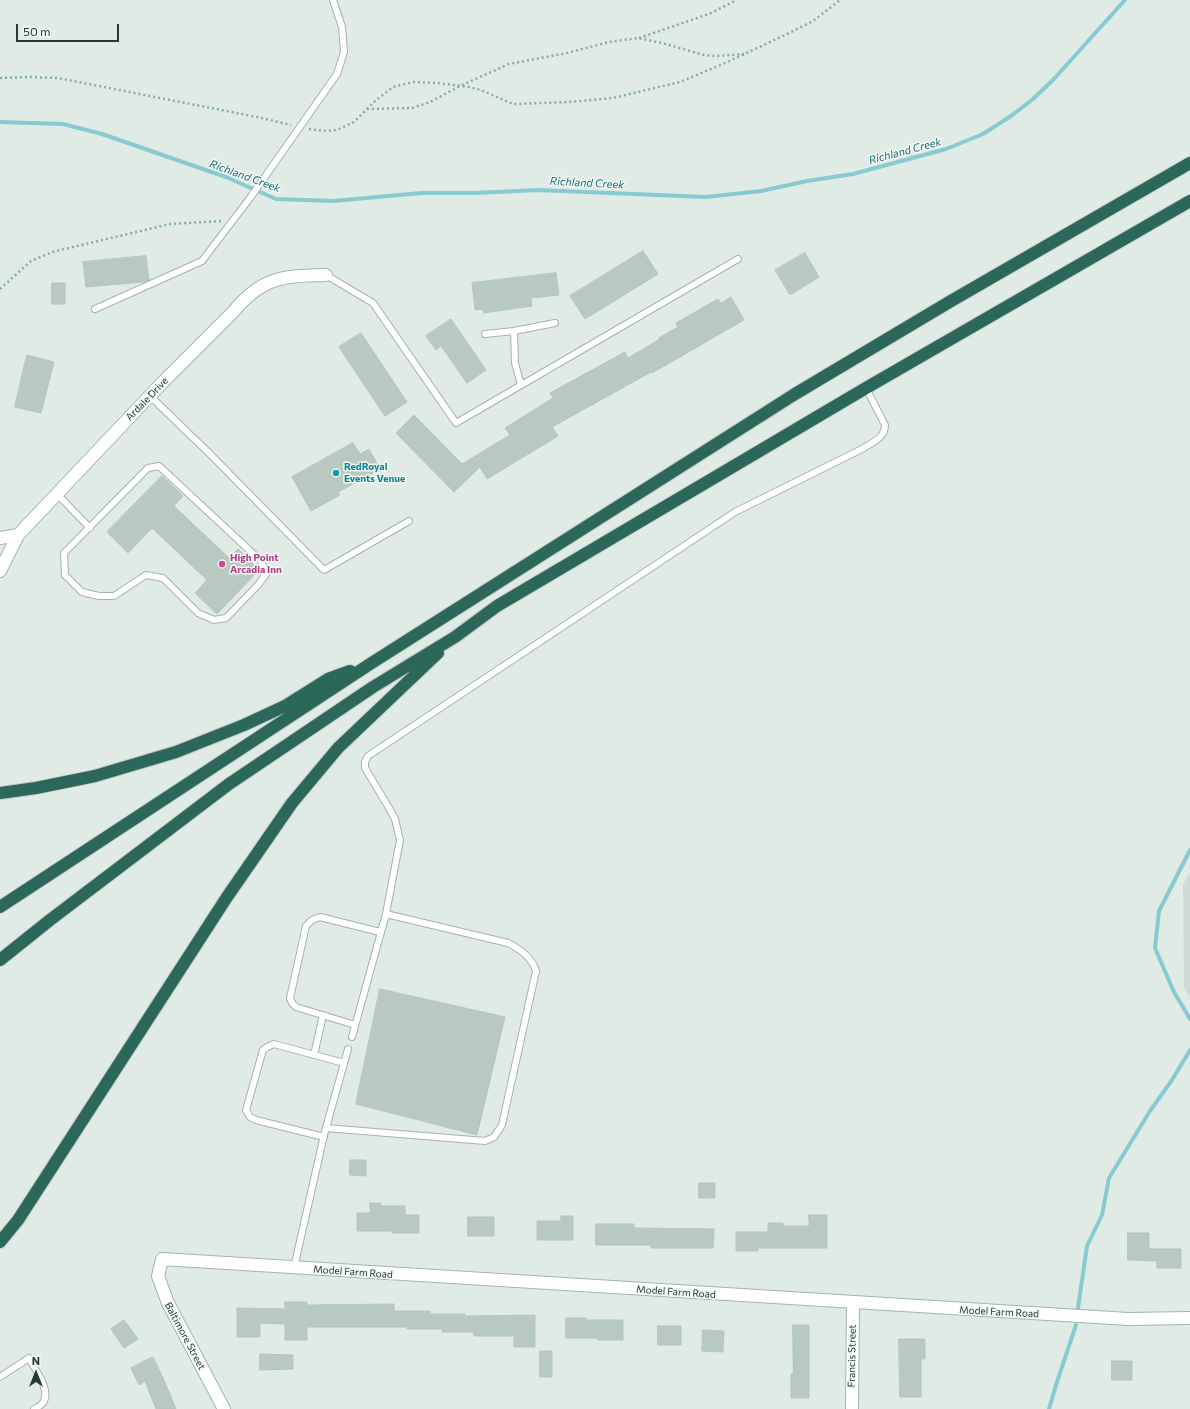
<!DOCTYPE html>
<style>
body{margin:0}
#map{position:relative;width:1190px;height:1409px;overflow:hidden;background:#e0ebe6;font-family:Commissioner,sans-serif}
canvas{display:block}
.north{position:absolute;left:16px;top:1353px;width:40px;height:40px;-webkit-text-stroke:3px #f1f8f4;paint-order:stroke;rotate:0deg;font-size:11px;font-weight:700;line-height:16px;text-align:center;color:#213c33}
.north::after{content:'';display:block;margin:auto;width:14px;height:18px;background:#213c33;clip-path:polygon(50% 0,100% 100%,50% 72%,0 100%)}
.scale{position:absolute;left:16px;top:24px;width:103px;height:18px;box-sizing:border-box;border:2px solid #213c33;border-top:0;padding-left:5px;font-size:12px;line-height:14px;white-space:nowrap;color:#213c33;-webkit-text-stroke:3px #f1f8f4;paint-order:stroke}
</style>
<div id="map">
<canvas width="1190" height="1409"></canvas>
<div class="north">N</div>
<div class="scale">50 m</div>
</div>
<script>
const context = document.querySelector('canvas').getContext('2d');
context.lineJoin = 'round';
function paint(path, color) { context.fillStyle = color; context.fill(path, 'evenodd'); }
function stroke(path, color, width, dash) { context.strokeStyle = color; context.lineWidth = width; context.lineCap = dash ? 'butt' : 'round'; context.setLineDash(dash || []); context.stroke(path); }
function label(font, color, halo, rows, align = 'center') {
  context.font = font + ' Commissioner,sans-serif'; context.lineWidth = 3; context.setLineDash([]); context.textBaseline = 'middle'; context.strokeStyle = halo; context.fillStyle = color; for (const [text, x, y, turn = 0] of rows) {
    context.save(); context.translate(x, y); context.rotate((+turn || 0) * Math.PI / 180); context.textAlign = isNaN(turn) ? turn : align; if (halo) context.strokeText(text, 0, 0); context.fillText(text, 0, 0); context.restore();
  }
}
paint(new Path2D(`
 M 1190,871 L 1190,998 L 1184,987 L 1183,885 Z`), '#cedbd5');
stroke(new Path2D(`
 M 0,122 L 63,124 L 102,134 L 226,177 L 276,199 L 334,201 L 421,193 L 475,193 L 538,190 L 706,197 L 761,191 L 807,181 L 853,174 L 946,149 L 983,134 L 1011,116 L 1033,99 L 1053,80 L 1125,0
 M 1190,850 L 1159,911 L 1155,948 L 1174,992 L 1190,1019
 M 1078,1308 L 1087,1246 L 1102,1215 L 1109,1178 L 1150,1111 L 1172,1080 L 1190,1050
 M 1049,1409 L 1056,1385 L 1076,1325`), '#87cad2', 4);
const building = new Path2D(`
 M 643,251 L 658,274 L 585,319 L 570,296 Z
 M 805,253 L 819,277 L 790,295 L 775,270 Z
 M 146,256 L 149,280 L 143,282 L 86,287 L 83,262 Z
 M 556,273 L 559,295 L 531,298 L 532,306 L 484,313 L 483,309 L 475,310 L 472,283 Z
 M 52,283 L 65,283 L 65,304 L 52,304 Z
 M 731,297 L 744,320 L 652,373 L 651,372 L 552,427 L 558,436 L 487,479 L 480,467 L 454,492 L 396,433 L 414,415 L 462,464 L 510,435 L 505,428 L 553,398 L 550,393 L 625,352 L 628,358 L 660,339 L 659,338 L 678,327 L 676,323 L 718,299 L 721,303 Z
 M 451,319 L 486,370 L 467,383 L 441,346 L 436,350 L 426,336 Z
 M 361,333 L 407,402 L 385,416 L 339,347 Z
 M 27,355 L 54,362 L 41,413 L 15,407 Z
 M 353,443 L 360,454 L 369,449 L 380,469 L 338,492 L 340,495 L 311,511 L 292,477 Z
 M 162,476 L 183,496 L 174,506 L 229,558 L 238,549 L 259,570 L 217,614 L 195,593 L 207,580 L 152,528 L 128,553 L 107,532 Z
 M 380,989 L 505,1017 L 477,1135 L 356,1104 Z
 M 350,1160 L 366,1160 L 366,1176 L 350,1175 Z
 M 699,1183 L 715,1183 L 715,1198 L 699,1198 Z
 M 370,1203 L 381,1203 L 381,1206 L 405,1206 L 405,1215 L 419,1215 L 419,1233 L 392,1233 L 392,1231 L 357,1231 L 357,1213 L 370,1213 Z
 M 809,1215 L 827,1215 L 827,1248 L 758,1248 L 758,1251 L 736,1251 L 736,1232 L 768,1232 L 768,1223 L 783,1223 L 783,1226 L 809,1226 Z
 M 561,1216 L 573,1216 L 573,1240 L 537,1240 L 537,1221 L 561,1221 Z
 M 468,1217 L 494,1217 L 494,1236 L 468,1236 Z
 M 596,1224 L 634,1224 L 634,1228 L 714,1229 L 713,1248 L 651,1248 L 651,1245 L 596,1245 Z
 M 1128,1233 L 1149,1233 L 1149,1249 L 1181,1249 L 1181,1268 L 1157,1268 L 1157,1261 L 1128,1260 Z
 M 285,1302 L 307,1302 L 307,1305 L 394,1304 L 394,1311 L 430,1311 L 430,1314 L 465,1314 L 465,1316 L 535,1315 L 535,1347 L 514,1347 L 514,1336 L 474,1336 L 474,1332 L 442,1332 L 442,1329 L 407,1329 L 407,1327 L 307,1327 L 307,1340 L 285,1340 L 285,1324 L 260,1323 L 260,1337 L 237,1337 L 237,1308 L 285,1309 Z
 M 566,1318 L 586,1318 L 586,1320 L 623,1320 L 623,1340 L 598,1340 L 598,1338 L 566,1338 Z
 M 124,1320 L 138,1339 L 124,1348 L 111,1329 Z
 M 793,1325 L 809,1325 L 809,1398 L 791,1398 L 791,1374 L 793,1374 Z
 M 658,1326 L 681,1326 L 681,1345 L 658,1345 Z
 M 703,1330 L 724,1331 L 723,1352 L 702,1351 Z
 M 899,1339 L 925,1339 L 925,1359 L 921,1359 L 921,1397 L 900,1397 Z
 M 540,1351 L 552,1351 L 552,1377 L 540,1377 Z
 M 260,1354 L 293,1355 L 293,1369 L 260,1370 Z
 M 153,1357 L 164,1380 L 176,1409 L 156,1409 L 145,1381 L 139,1385 L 131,1368 Z
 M 1112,1361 L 1132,1361 L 1132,1380 L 1112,1380 Z`);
paint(building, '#b8c9c1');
stroke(building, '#b3c5bc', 1);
const lane = new Path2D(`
 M 326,275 L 373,303 L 456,423 L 738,259
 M 95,309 L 202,261 L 250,198 L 337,74 L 344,52 L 342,27 L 333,0
 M 485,334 L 514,331
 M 521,385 L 515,363 L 514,331 L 555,323
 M 150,396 L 211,455 L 324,570 L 409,521
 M 159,466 L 261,561 L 266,574 L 258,585 L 226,618 L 214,620 L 198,613 L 163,578 L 146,575 L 114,596 L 99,596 L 82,592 L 65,575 L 64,553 L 148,468 Z
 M 57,494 L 90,528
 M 355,1025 L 296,1007 L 292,1003 L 290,998 L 306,926 L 312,920 L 320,917 L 380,932
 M 352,1037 L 386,914 L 400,840 L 395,819 L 389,808 L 365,768 L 365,762 L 368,756 L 735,512 L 862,449 C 873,442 885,438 885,425 L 866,388
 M 314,1055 L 323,1015
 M 326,1128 L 485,1141 L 494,1137 L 502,1125 L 536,971 C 532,957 520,949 508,943 L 386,914
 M 324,1137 L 256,1120 L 250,1117 L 246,1110 L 263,1050 L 267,1047 L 274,1044 L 344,1063
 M 294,1268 L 324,1135 L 348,1049
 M 0,1377 L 29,1358 C 35,1370 53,1392 42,1404 C 40,1406 36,1408 34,1409`);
const street = new Path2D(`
 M 0,538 L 18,535
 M 0,571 L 18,535 L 162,383 L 233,312 C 262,277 282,276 326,275
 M 224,1409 L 168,1303 L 158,1276 L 162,1259 L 1128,1319 L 1190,1318
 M 852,1409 L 853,1303`);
const highway = new Path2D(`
 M 0,793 L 36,788 L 95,776 L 176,752 L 244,725 L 285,706 L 328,679 L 350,671
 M 0,907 L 370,664 L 795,394 L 951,301 L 1190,163
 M 0,960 L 50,920 L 229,784 L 373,687 L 455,637 L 497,606 L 866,388 L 1190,201
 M 0,1242 L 18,1220 L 227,897 L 292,803 L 338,748 L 438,653`);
stroke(lane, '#a3b3ad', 8);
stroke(street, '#a3b3ad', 14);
stroke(highway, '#c1c8c6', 14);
stroke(new Path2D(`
 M 639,38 L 709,14 L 737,0
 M 0,78 L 29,77 L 58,78 L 262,118 L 291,125
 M 367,109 L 412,108 L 430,102 L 460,86 L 509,64 L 567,53 L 609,42 L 638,38 L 662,43 L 704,55 L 717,56 L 744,54
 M 309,129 L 324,131 L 337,130 L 354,122 L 375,101 L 393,87 L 414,82 L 437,83 L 469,87 L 481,90 L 513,104 L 569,102 L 613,98 L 680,82 L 723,64 L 783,36 L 813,21 L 840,0
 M 0,289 L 31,261 L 52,252 L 170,224 L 221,221`), '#80af9e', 2.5, [2, 3]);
stroke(lane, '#fff', 6);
stroke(street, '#fff', 12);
stroke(highway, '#2c6859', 12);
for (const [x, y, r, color] of [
 [336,473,4,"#0f9aa8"],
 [222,564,4,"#d1479c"]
]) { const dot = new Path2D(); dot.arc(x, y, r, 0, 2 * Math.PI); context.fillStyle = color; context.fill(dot); stroke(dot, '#f1f8f4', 1.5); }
label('10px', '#213c33', '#f1f8f4', [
 ["Ardale Drive",147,399,-46],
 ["Model Farm Road",353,1272,4],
 ["Model Farm Road",676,1292,4],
 ["Model Farm Road",999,1312,3],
 ["Baltimore Street",185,1336,62],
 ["Francis Street",852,1356,-89]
]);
label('bold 10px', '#0d838f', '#f1f8f4', [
 ["RedRoyal",344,467],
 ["Events Venue",344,479]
], 'left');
label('bold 10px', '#b23c85', '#f1f8f4', [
 ["High Point",230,558],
 ["Arcadia Inn",230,570]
], 'left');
label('italic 11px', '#1a6e78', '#f1f8f4', [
 ["Richland Creek",905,151,-15],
 ["Richland Creek",245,176,20],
 ["Richland Creek",587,183,3]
]);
</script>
